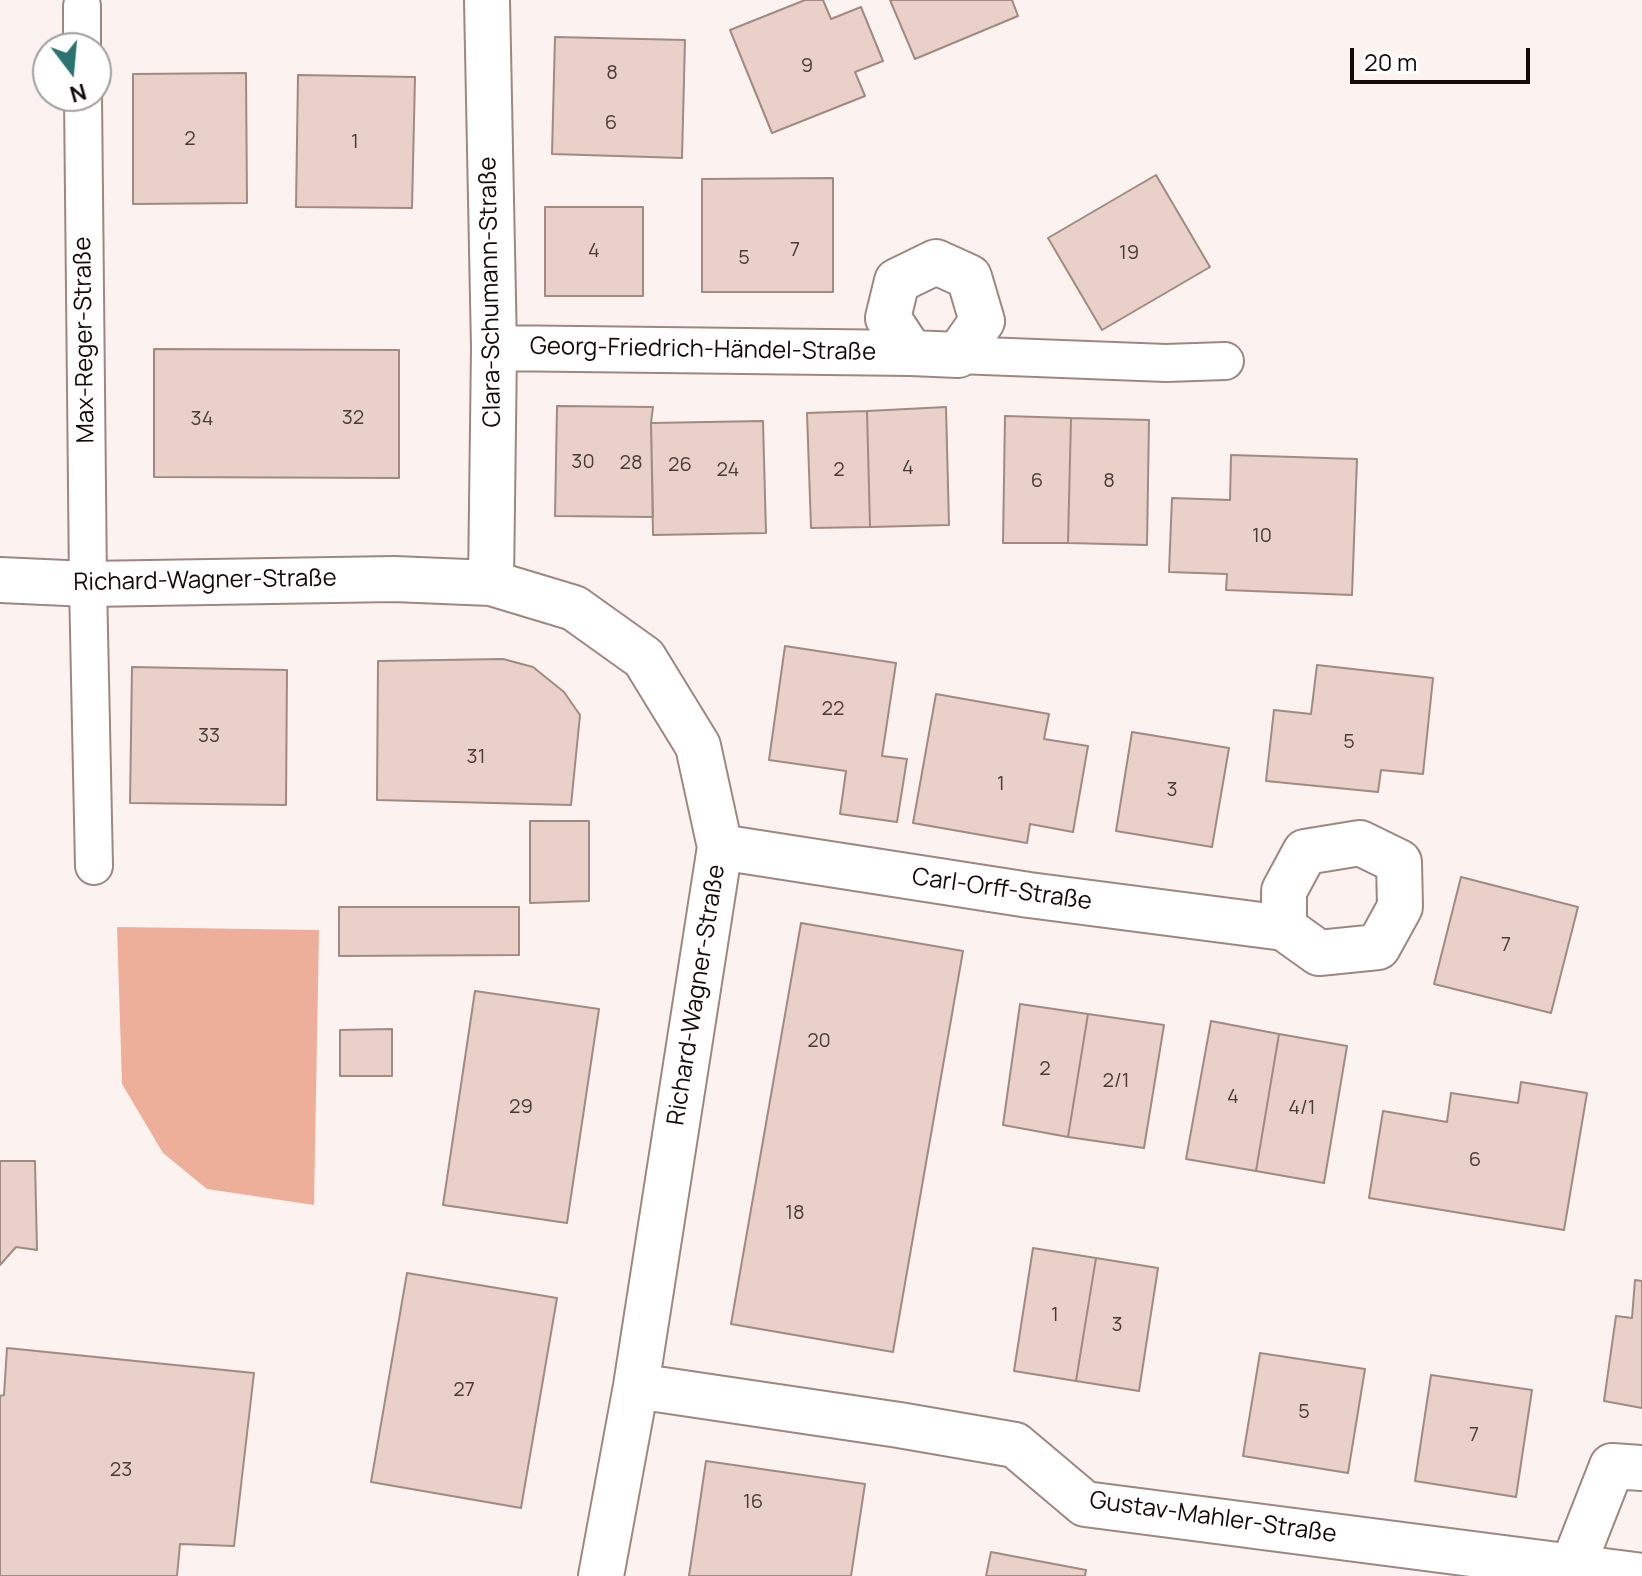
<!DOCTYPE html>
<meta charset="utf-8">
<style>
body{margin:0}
#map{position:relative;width:1642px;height:1576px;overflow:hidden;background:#fcf2ef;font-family:Manrope,sans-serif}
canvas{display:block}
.north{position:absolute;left:32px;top:32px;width:80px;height:80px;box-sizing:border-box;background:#fff;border:2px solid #a19d9d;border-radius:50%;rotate:164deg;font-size:22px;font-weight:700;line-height:32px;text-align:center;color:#130b09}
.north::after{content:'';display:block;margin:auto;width:28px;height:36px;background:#2b7470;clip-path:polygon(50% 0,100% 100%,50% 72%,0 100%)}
.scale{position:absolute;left:1350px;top:48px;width:180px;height:36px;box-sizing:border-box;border:4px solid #130b09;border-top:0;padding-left:10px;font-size:24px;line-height:28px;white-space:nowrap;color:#130b09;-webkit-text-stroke:6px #fff;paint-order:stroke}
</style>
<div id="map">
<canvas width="1642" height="1576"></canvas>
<div class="north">N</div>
<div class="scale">20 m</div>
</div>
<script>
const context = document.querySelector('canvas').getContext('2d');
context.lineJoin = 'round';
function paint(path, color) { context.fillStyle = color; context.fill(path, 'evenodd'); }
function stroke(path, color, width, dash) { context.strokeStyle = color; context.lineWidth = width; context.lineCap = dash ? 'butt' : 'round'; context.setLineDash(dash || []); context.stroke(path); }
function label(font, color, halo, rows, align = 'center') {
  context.font = font + ' Manrope,sans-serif'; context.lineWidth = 6; context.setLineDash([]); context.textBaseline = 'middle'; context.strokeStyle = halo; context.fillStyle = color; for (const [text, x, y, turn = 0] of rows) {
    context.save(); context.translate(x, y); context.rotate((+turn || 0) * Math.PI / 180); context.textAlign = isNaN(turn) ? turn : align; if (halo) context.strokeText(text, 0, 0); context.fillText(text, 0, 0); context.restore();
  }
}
paint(new Path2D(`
 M 117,927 L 319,930 L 314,1205 L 207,1189 L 163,1153 L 122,1084 Z`), '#eeaf9a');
const building = new Path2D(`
 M 805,0 L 823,0 L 831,19 L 861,7 L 883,61 L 855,72 L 865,96 L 772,133 L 730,30 Z
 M 890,0 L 1012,0 L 1018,16 L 915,59 Z
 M 555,37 L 685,40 L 682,158 L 552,154 Z
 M 246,73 L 247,203 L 133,204 L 133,74 Z
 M 298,75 L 415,77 L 412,208 L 296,207 Z
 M 1156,175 L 1210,267 L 1102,330 L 1048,238 Z
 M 833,178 L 833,292 L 702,292 L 702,179 Z
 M 545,207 L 643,207 L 643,296 L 545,296 Z
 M 154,349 L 399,350 L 399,478 L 154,477 Z
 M 557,406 L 653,407 L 651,423 L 653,517 L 555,516 Z
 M 946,407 L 949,525 L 870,527 L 867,411 Z
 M 867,411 L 870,527 L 811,528 L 807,413 Z
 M 1005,416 L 1071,418 L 1068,543 L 1003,543 Z
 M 1071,418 L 1149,420 L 1147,545 L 1068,543 Z
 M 763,421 L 766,533 L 653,535 L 651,423 Z
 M 1231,455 L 1357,459 L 1352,595 L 1226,590 L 1227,574 L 1169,572 L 1172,498 L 1230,500 Z
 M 785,646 L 896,663 L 882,756 L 907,759 L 897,822 L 840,814 L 846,771 L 769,760 Z
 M 503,659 L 533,667 L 564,692 L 580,715 L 571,805 L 377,800 L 378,661 Z
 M 1317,665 L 1433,678 L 1423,774 L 1381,770 L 1378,792 L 1266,781 L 1274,710 L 1311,714 Z
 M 132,667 L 287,670 L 286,805 L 130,803 Z
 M 936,694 L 1049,714 L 1044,739 L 1088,746 L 1073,832 L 1030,824 L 1027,843 L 913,823 Z
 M 1132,732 L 1229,748 L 1212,847 L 1116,831 Z
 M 530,821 L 589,821 L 589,901 L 530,903 Z
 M 1461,877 L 1578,907 L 1551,1013 L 1434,984 Z
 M 339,907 L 519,907 L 519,955 L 339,956 Z
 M 801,923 L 963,951 L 893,1352 L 731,1324 Z
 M 475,991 L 599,1009 L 567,1223 L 443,1205 Z
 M 1020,1004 L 1088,1014 L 1068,1137 L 1003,1125 Z
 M 1088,1014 L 1164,1025 L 1144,1148 L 1068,1137 Z
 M 1211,1021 L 1279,1034 L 1256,1171 L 1186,1159 Z
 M 392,1029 L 392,1076 L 340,1076 L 340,1030 Z
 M 1279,1034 L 1347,1046 L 1324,1183 L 1256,1171 Z
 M 1521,1082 L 1587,1093 L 1564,1230 L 1369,1198 L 1383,1111 L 1447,1122 L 1451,1093 L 1518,1103 Z
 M 0,1161 L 35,1161 L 37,1250 L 16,1247 L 0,1265 Z
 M 1033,1248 L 1096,1258 L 1076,1381 L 1014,1371 Z
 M 1096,1258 L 1158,1268 L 1139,1391 L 1076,1381 Z
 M 407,1273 L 557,1298 L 521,1508 L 371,1482 Z
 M 1635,1280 L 1642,1281 L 1642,1408 L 1604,1401 L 1616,1316 L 1632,1318 Z
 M 7,1348 L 254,1373 L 234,1546 L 180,1544 L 177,1576 L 0,1576 L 0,1396 L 4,1395 Z
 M 1260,1353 L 1365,1369 L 1348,1473 L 1243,1456 Z
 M 1431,1375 L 1532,1390 L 1516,1497 L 1415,1481 Z
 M 706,1461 L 865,1484 L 851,1576 L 689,1576 Z
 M 991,1552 L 1086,1570 L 1085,1576 L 986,1576 Z`);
paint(building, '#e9d1c9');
stroke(building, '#a08a82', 2);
const service = new Path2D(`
 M 82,6 L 82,48
 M 83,96 L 88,584 L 94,866
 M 958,355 L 1166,363 L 1225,361`);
const minor = new Path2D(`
 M 487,0 L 494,348 L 491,583
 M 494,348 L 911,353 L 958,355 L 982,321 L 969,277 L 936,262 L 897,281 L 888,318 L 911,353
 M 0,580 L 88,584 L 394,579 L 491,583 L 574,608 L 644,658 L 698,746 L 720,847 L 636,1386 L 601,1576
 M 720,847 L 1029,895 L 1284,928 L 1319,953 L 1378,947 L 1400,907 L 1399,862 L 1360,843 L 1305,852 L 1284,891 L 1284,928
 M 636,1386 L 899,1425 L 1015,1445 L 1085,1504 L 1642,1576
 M 1572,1568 L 1612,1466 L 1642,1468`);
stroke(service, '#9e8780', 40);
stroke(minor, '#9e8780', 48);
stroke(service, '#fff', 36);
stroke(minor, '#fff', 44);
label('20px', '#483c39', null, [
 ["9",807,66],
 ["8",612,73],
 ["6",611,123],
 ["2",190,139],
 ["1",355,142],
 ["7",795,250],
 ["4",594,251],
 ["19",1129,253],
 ["5",744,258],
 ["32",353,418],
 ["34",202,419],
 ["30",583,462],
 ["28",631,463],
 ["26",680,465],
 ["4",908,468],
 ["24",728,470],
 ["2",839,470],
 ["6",1037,481],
 ["8",1109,481],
 ["10",1262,536],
 ["22",833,709],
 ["33",209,736],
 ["5",1349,742],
 ["31",476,757],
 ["1",1001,784],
 ["3",1172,790],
 ["7",1506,945],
 ["20",819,1041],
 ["2",1045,1069],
 ["2/1",1116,1081],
 ["4",1233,1097],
 ["29",521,1107],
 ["4/1",1302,1108],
 ["6",1475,1160],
 ["18",795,1213],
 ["1",1055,1315],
 ["3",1117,1325],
 ["27",464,1390],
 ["5",1304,1412],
 ["7",1474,1435],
 ["23",121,1470],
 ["16",753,1502]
]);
label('24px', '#130b09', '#fff', [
 ["Clara-Schumann-Straße",491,292,-91],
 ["Max-Reger-Straße",85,340,-91],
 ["Georg-Friedrich-Händel-Straße",703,350,1],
 ["Richard-Wagner-Straße",205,581,-1],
 ["Carl-Orff-Straße",1002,890,8],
 ["Richard-Wagner-Straße",697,995,-81],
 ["Gustav-Mahler-Straße",1213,1518,8]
]);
</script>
